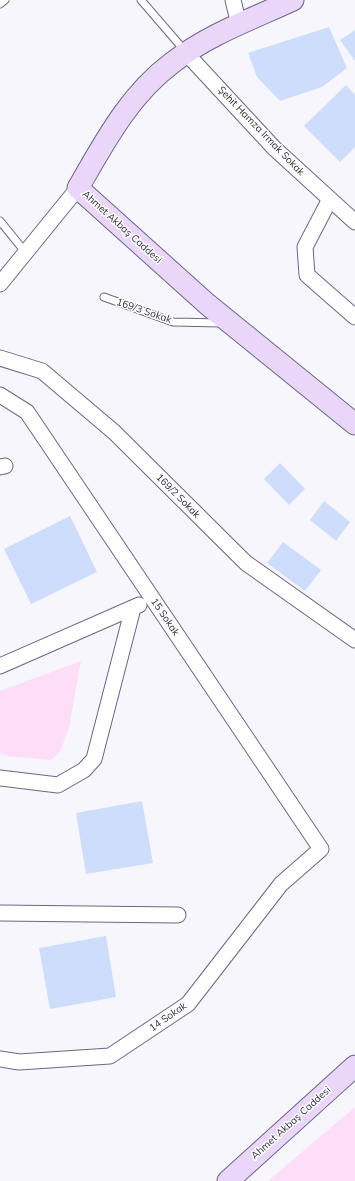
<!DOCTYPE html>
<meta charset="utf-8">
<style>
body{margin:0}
canvas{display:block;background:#f6f6fc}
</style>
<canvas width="355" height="1181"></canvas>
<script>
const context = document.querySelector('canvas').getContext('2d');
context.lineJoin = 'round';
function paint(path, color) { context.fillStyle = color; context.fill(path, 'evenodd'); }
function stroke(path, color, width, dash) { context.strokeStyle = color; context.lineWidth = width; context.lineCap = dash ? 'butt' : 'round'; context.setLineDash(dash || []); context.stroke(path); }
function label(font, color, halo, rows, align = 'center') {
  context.font = font + ' Mulish,sans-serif'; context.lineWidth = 3; context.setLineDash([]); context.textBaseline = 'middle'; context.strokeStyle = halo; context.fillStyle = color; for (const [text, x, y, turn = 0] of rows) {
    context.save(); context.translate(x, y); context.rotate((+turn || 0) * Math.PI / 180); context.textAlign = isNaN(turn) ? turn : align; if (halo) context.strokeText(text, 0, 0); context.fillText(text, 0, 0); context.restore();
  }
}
paint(new Path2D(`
 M 81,661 L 69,728 L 60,752 L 51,760 L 6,756 L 0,753 L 0,691 Z
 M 355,1107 L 355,1181 L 268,1181 Z`), '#fddef9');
paint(new Path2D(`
 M 329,27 L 347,68 L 322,87 L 280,101 L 257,77 L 248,53 Z
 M 355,30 L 355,61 L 340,40 Z
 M 346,85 L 355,95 L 355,147 L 340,162 L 304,126 Z
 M 280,463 L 305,489 L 289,505 L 264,479 Z
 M 324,501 L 350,522 L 336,541 L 310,520 Z
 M 70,516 L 97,572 L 31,604 L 4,549 Z
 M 283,542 L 321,570 L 305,591 L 267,563 Z
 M 142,801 L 153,863 L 86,874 L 76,813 Z
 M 106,936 L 116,997 L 50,1009 L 39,948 Z`), '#cdddfb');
const lane = new Path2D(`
 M 141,0 L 185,51
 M 0,4 L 5,0
 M 0,221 L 26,253
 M 104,297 L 173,322 L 222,323`);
const street = new Path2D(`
 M 233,0 L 239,25
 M 186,53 L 274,148 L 355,222
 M 330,199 L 305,247 L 307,275 L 355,317
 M 0,284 L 78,188
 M 0,358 L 42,371 L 114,432 L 246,563 L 355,640
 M 0,395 L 27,412 L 321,849 L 281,884 L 188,1004 L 110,1056 L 19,1062 L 0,1059
 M 0,467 L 5,466
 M 0,666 L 139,605
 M 0,778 L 58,785 L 84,770 L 94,759 L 133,608
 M 0,913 L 178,915`);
const secondary = new Path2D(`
 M 293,0 C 252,19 207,35 172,63 C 129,95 104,143 78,188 L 207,304 L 355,424
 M 228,1181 L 355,1066`);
stroke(lane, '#696885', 9);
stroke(street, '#696885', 17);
stroke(secondary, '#696885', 23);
stroke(lane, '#fff', 7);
stroke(street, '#fff', 15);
stroke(secondary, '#e9d6f9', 21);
label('10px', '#2e2e3b', '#fff', [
 ["Şehit Hamza Irmak Sokak",261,131,46],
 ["Ahmet Akbaş Caddesi",122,227,42],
 ["169/3 Sokak",144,311,19],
 ["169/2 Sokak",178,496,45],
 ["15 Sokak",165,617,56],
 ["14 Sokak",168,1017,-35],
 ["Ahmet Akbaş Caddesi",291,1123,-42]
]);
</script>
